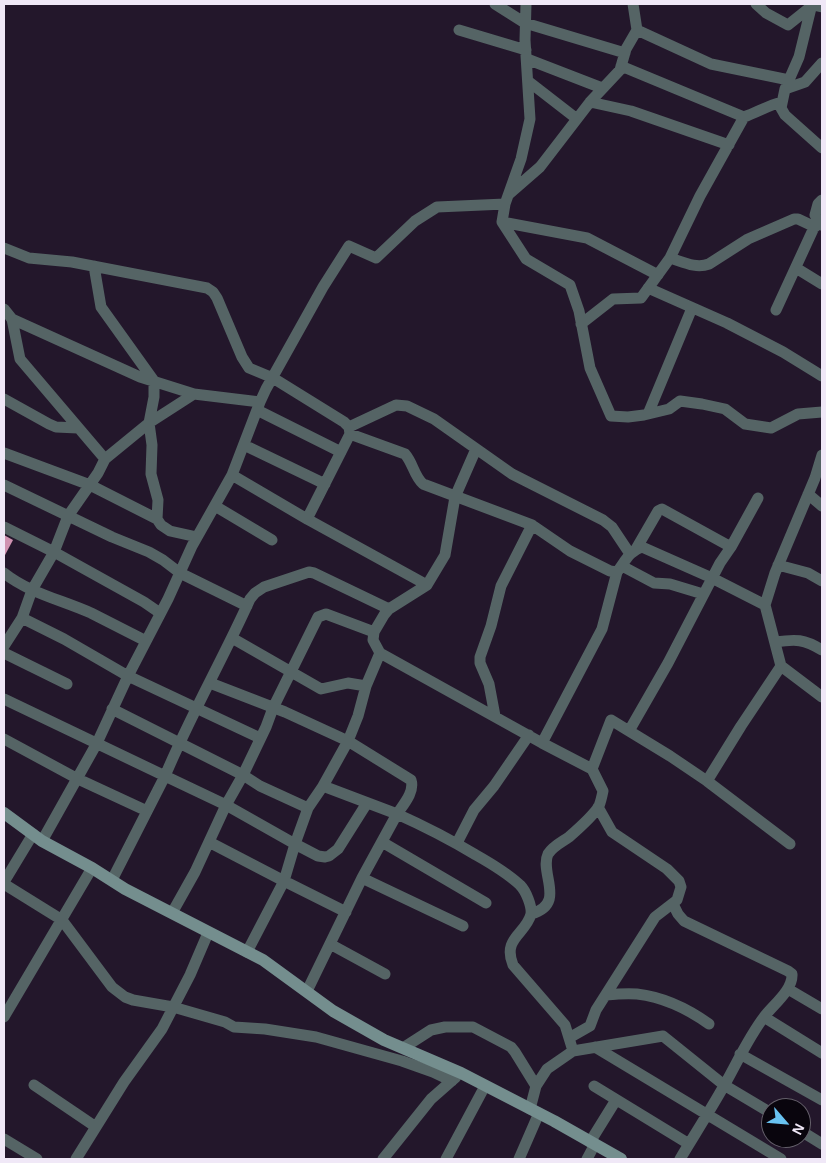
<!DOCTYPE html>
<style>
body{margin:0}
#map{position:relative;width:826px;height:1163px;overflow:hidden;background:#23172b;font-family:Arial,sans-serif}
canvas{display:block}
.frame{position:absolute;inset:0;border:5px solid #f0e8f7;pointer-events:none}
.north{position:absolute;left:761px;top:1098px;width:50px;height:50px;box-sizing:border-box;background:#09050d;border:1px solid #65606b;border-radius:50%;rotate:117deg;font-size:14px;font-weight:700;line-height:20px;text-align:center;color:#f0e8f7}
.north::after{content:'';display:block;margin:auto;width:18px;height:22px;background:#69c3f1;clip-path:polygon(50% 0,100% 100%,50% 72%,0 100%)}
</style>
<div id="map">
<canvas width="826" height="1163"></canvas>
<div class="frame"></div>
<div class="north">N</div>
</div>
<script>
const context = document.querySelector('canvas').getContext('2d');
context.lineJoin = 'round';
function paint(path, color) { context.fillStyle = color; context.fill(path, 'evenodd'); }
function stroke(path, color, width, dash) { context.strokeStyle = color; context.lineWidth = width; context.lineCap = dash ? 'butt' : 'round'; context.setLineDash(dash || []); context.stroke(path); }
paint(new Path2D(`
 M 4,535 L 13,540 L 4,557 Z`), '#cf92b1');
stroke(new Path2D(`
 M 495,4 L 525,23 L 625,53
 M 526,4 L 525,40 L 530,119 L 521,159 L 505,204 L 502,222 L 526,259 L 570,285 L 579,311 L 590,368 L 611,416 L 628,417 L 644,415 L 669,409 L 680,401 L 702,404 L 725,409 L 745,424 L 771,428 L 798,414 L 822,412
 M 756,4 L 766,13 L 788,25 L 813,5 L 822,7
 M 812,4 L 799,57 L 785,89 L 781,108 L 785,115 L 822,148
 M 459,30 L 526,50
 M 637,30 L 711,64 L 789,80
 M 527,59 L 602,88
 M 621,66 L 744,117
 M 528,81 L 577,119
 M 785,89 L 805,82 L 822,63
 M 590,102 L 631,111 L 729,145
 M 509,194 L 540,167 L 590,102 L 620,70 L 626,49 L 637,30 L 633,4
 M 502,222 L 587,238 L 658,275
 M 821,225 L 815,215 L 818,204 L 822,200
 M 4,248 L 29,258 L 72,262 L 207,288 L 213,292 L 217,298 L 242,357 L 249,368 L 273,378 L 344,422 L 349,427 L 350,434
 M 670,258 C 683,262 696,269 709,264 L 748,239 L 794,219 L 798,219 L 815,227
 M 94,266 L 101,307 L 154,381 L 154,397 L 149,423 L 152,445 L 151,474 L 158,500 L 157,519 L 161,525 L 170,531 L 197,537
 M 796,268 L 822,284
 M 648,288 L 727,323 L 783,352 L 822,376
 M 4,309 L 12,319 L 20,359 L 105,459
 M 776,310 L 817,221
 M 12,319 L 140,377 L 194,394 L 260,402
 M 581,324 L 613,299 L 641,298 L 670,258 L 700,196 L 744,117 C 758,112 769,105 782,102
 M 4,399 L 49,424 L 56,427 L 78,428
 M 257,410 L 341,452
 M 648,414 L 692,308
 M 349,427 L 396,405 L 407,406 L 434,419 L 512,474 L 603,520 L 612,527 L 630,554
 M 244,445 L 325,484
 M 4,453 L 90,485 L 157,519
 M 822,455 L 815,478 L 775,573 L 765,605 L 781,666 L 822,697
 M 232,475 L 307,519 L 427,585 L 389,609 L 384,615 L 374,632 L 373,640 L 380,653
 M 4,485 L 112,537 L 149,552 L 163,560 L 180,573 L 247,606
 M 808,494 L 822,506
 M 215,506 L 272,540
 M 307,519 L 350,434 L 405,454 C 413,463 414,476 423,484 L 532,525
 M 4,527 L 54,552 L 144,602 L 160,613
 M 636,549 L 658,511 L 662,509 L 731,547
 M 778,565 L 808,573 L 822,581
 M 622,566 L 654,583 L 670,584 L 703,594
 M 4,573 C 29,593 62,600 91,613 C 109,622 128,632 146,641
 M 427,585 L 445,555 L 455,497 L 476,449
 M 22,618 L 64,639 L 128,676 L 260,738
 M 232,638 L 321,689 L 348,683 L 366,686 L 380,653 L 542,743 L 592,769 L 611,720 L 670,756 L 707,781 L 790,844
 M 775,642 C 796,639 804,639 822,650
 M 4,646 L 22,618 L 32,590 L 54,552 L 68,516 L 98,473 L 105,459 L 149,423 L 194,394
 M 4,653 L 67,684
 M 210,683 L 285,712 L 348,741 L 323,786 L 397,814 L 362,878 L 307,991
 M 366,686 L 358,716 L 348,741 L 411,780 C 415,792 403,805 397,814 C 424,826 451,840 476,855 C 492,864 507,873 520,885 C 526,891 532,906 531,914 C 526,934 502,938 513,965 L 565,1025 L 573,1051
 M 4,699 L 165,776 L 112,880
 M 112,709 L 243,775 L 260,786 L 308,808
 M 495,716 L 489,684 L 480,663 L 480,657 L 491,626 L 501,586 L 532,525 L 570,551 L 610,571 L 617,572 C 625,562 629,551 642,547 L 712,578 L 765,605
 M 629,731 L 668,663 L 720,563 L 731,547 L 758,498
 M 4,739 L 78,779 L 147,811
 M 542,743 L 602,629 L 617,572
 M 707,781 L 741,726 L 781,666
 M 367,803 L 338,849 L 329,856 L 325,857 L 318,856 L 295,844 L 226,805 L 165,776 C 190,716 223,659 250,599 L 255,593 L 264,587 L 309,572 L 314,573 L 389,609
 M 42,841 L 97,743 L 128,676 L 168,599 L 192,546 L 232,475 L 260,402 L 266,389 L 323,287 L 349,246 L 376,258 L 415,221 L 437,207 L 505,204
 M 209,842 L 284,881 L 295,844 L 308,808 L 323,786
 M 382,842 L 486,903
 M 457,843 L 474,810 L 494,786 L 529,735
 M 362,878 L 463,926
 M 4,882 L 33,834
 M 4,884 L 62,920 L 112,987 L 125,997 L 133,1000 L 173,1007 L 225,1022 L 234,1027 L 265,1029 L 316,1037 L 402,1061 L 433,1072 L 452,1081
 M 673,904 L 678,914 L 684,921 L 788,971 L 792,974 C 793,990 773,1005 764,1017 C 748,1038 738,1061 725,1084 C 711,1109 695,1134 680,1159
 M 172,913 L 195,872 L 226,805 L 243,775 L 266,727 L 273,708 L 318,617 L 326,614 L 374,632
 M 531,914 C 567,904 539,873 548,854 C 553,846 562,842 569,837 C 577,830 594,815 599,806 C 601,801 602,796 603,791 L 592,769
 M 330,944 L 385,974
 M 247,952 L 284,881 L 346,912
 M 788,989 L 822,1009
 M 606,995 C 616,994 627,993 637,994 C 663,997 688,1009 709,1024
 M 4,1017 L 92,868
 M 764,1017 L 822,1053
 M 569,1038 L 590,1026 L 596,1010 L 655,917 L 677,900 L 681,887 L 679,881 L 667,869 L 612,832 L 598,807
 M 595,1047 L 781,1159
 M 403,1048 L 431,1030 L 445,1027 L 473,1027 L 511,1047 L 515,1052 L 536,1086
 M 740,1054 L 822,1100
 M 34,1085 L 96,1127
 M 594,1086 L 689,1144
 M 530,1109 L 536,1086 L 547,1069 L 573,1051 L 663,1036 L 724,1085 L 771,1113
 M 801,1131 L 822,1144
 M 4,1139 L 37,1159
 M 590,1142 L 616,1100
 M 76,1159 L 124,1082 L 162,1029 L 190,975 L 208,933
 M 383,1159 L 431,1099 L 456,1077
 M 446,1159 L 485,1086
 M 519,1159 L 539,1113
 M 587,1159 L 595,1144`), '#556465', 11);
stroke(new Path2D(`
 M 4,813 L 42,841 L 92,868 L 125,889 L 263,960 L 333,1011 L 384,1040 L 461,1073 L 554,1121 L 621,1159`), '#748e8e', 12);
</script>
